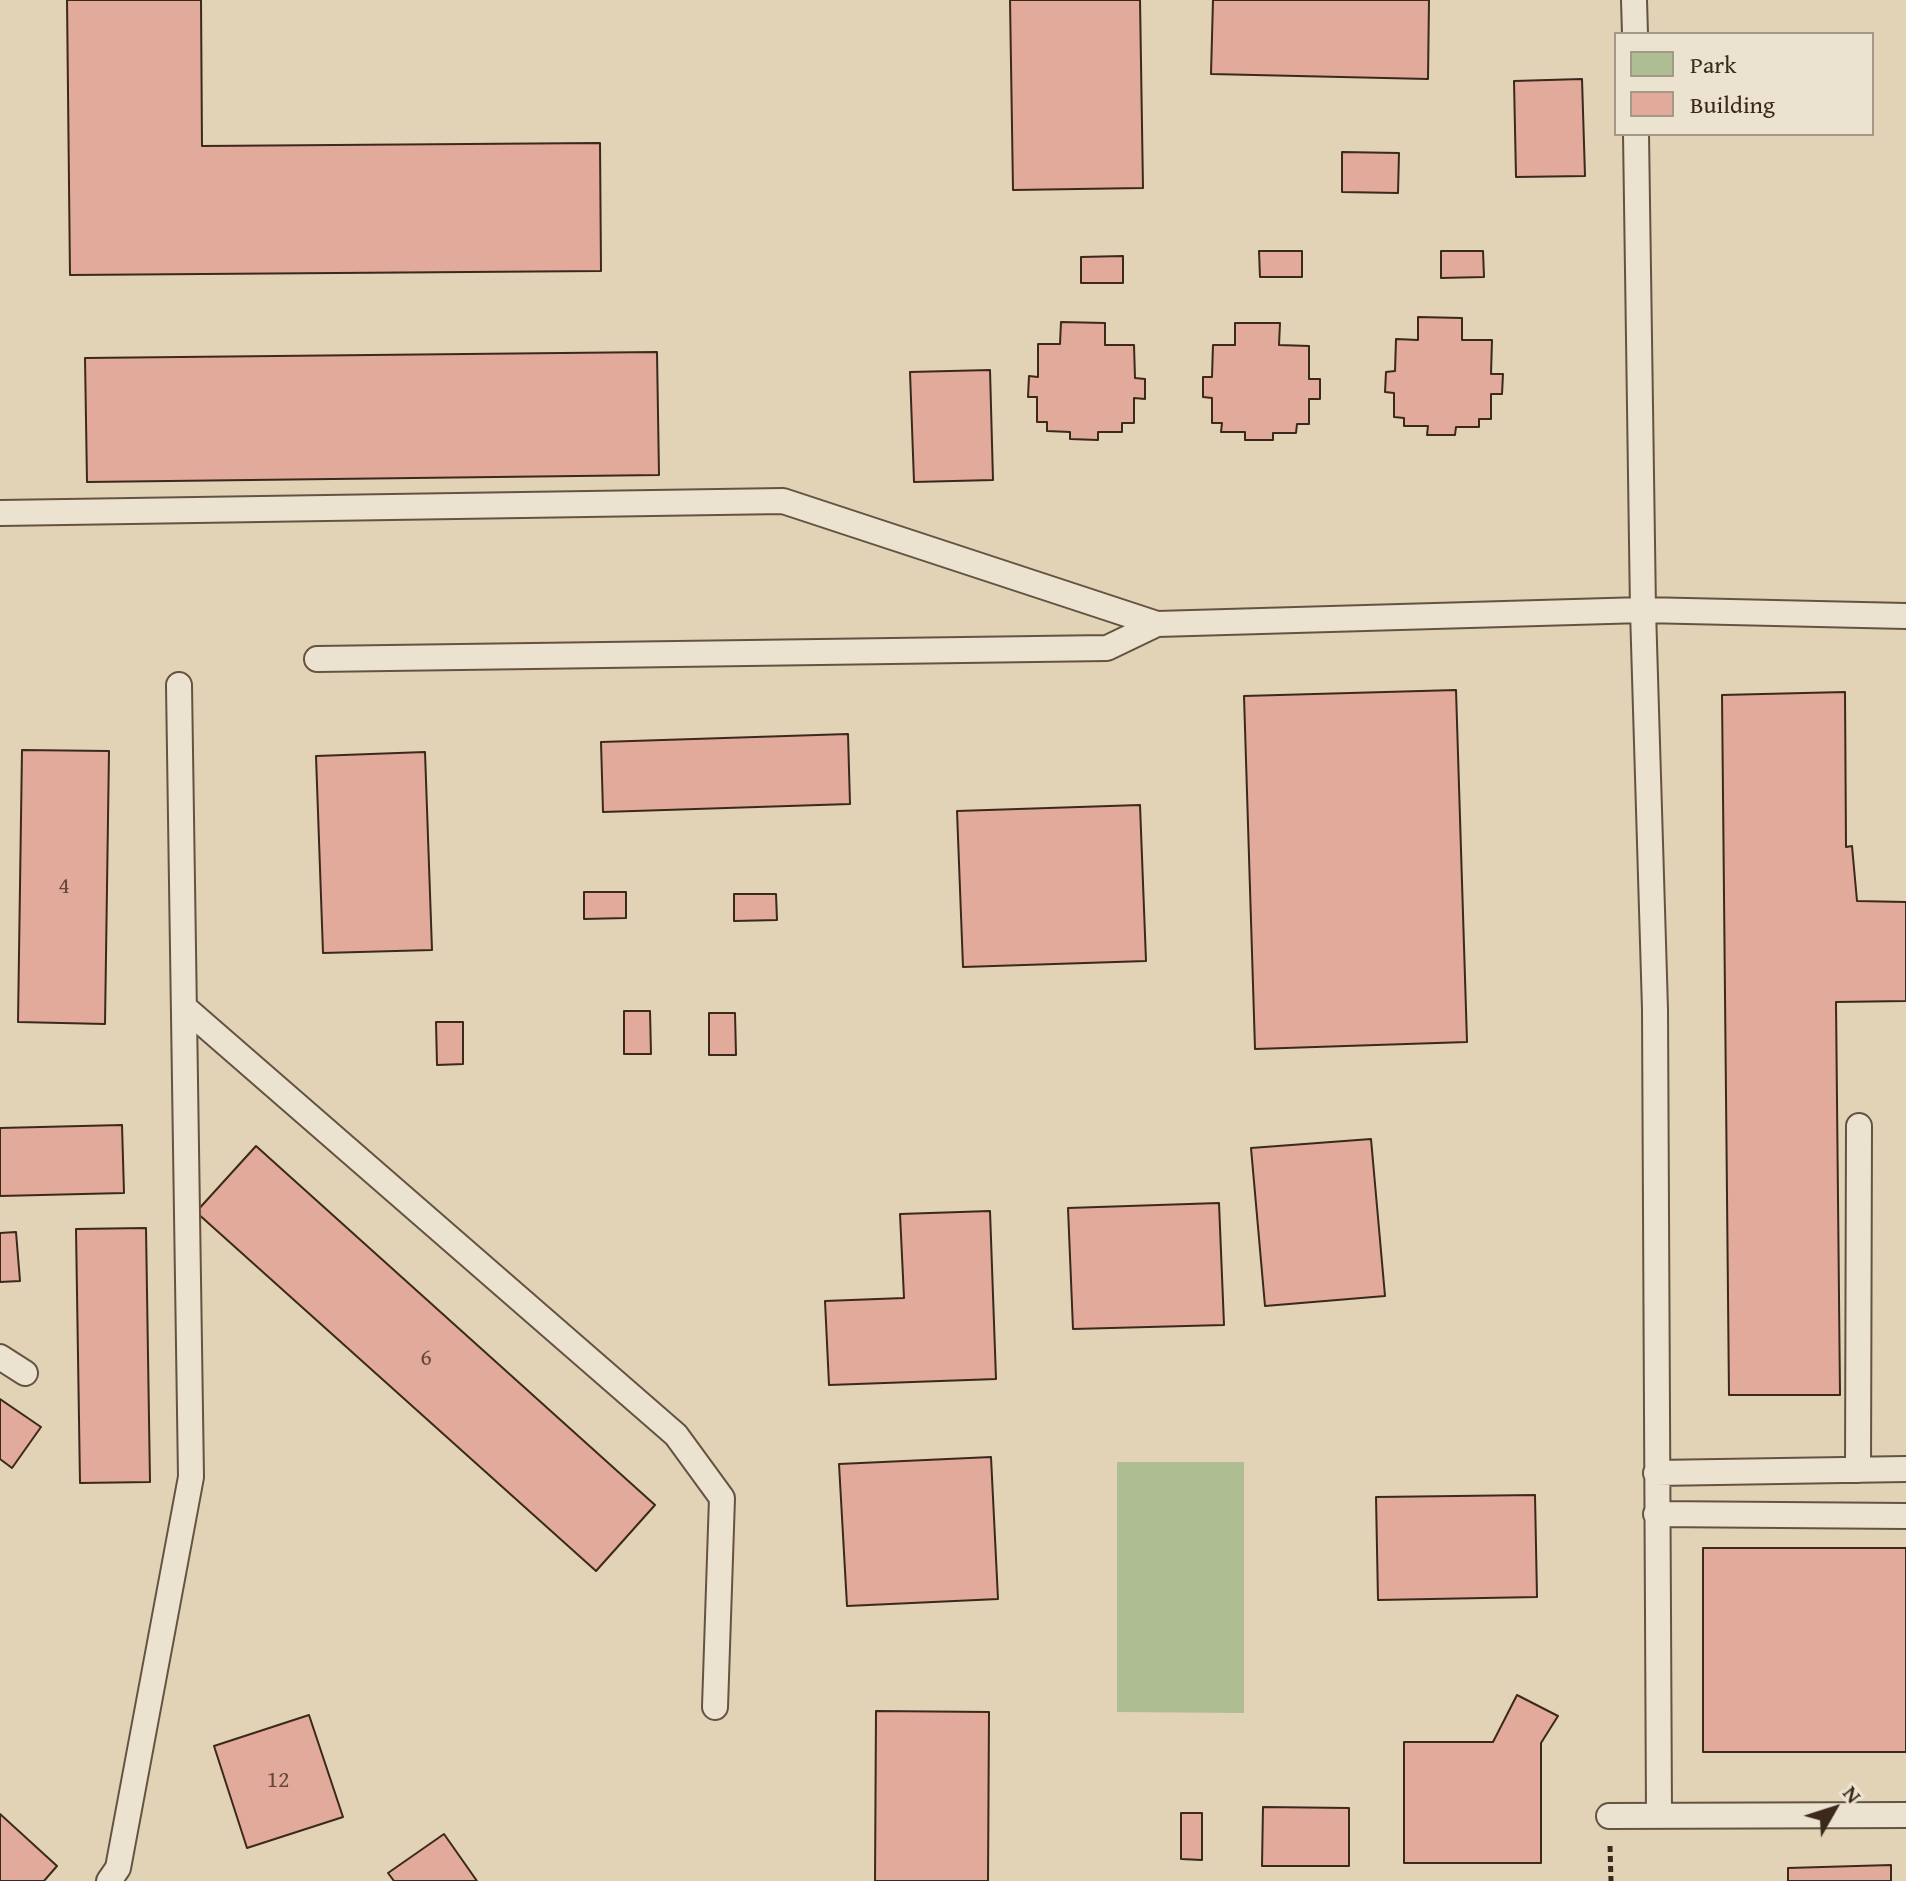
<!DOCTYPE html>
<style>
body{margin:0}
#map{position:relative;width:1906px;height:1881px;overflow:hidden;background:#e2d2b6;font-family:"Gentium Book Plus",serif}
canvas{display:block}
.legend{position:absolute;left:1614px;top:32px;width:260px;height:104px;box-sizing:border-box;background:#ece2d0;border:2px solid #a59888;margin:0;padding:10px 14px;list-style:none;font-size:24px;color:#3b291b}
.legend li{display:flex;align-items:center;gap:16px;height:40px}
.legend b{width:40px;border:2px solid #a59888}
.north{position:absolute;left:1794px;top:1769px;width:80px;height:80px;-webkit-text-stroke:6px #ece2d0;paint-order:stroke;rotate:51deg;font-size:22px;font-weight:700;line-height:32px;text-align:center;color:#3b291b}
.north::after{content:'';display:block;margin:auto;width:28px;height:36px;background:#3b291b;clip-path:polygon(50% 0,100% 100%,50% 72%,0 100%)}
</style>
<div id="map">
<canvas width="1906" height="1881"></canvas>
<ul class="legend">
<li><b style="height:22px;background:#aebd92"></b>Park</li>
<li><b style="height:22px;background:#e2aa9a"></b>Building</li>
</ul>
<div class="north">N</div>
</div>
<script>
const context = document.querySelector('canvas').getContext('2d');
context.lineJoin = 'round';
function paint(path, color) { context.fillStyle = color; context.fill(path, 'evenodd'); }
function stroke(path, color, width, dash) { context.strokeStyle = color; context.lineWidth = width; context.lineCap = dash ? 'butt' : 'round'; context.setLineDash(dash || []); context.stroke(path); }
function label(font, color, halo, rows, align = 'center') {
  context.font = font + ' "Gentium Book Plus",serif'; context.lineWidth = 8; context.setLineDash([]); context.textBaseline = 'middle'; context.strokeStyle = halo; context.fillStyle = color; for (const [text, x, y, turn = 0] of rows) {
    context.save(); context.translate(x, y); context.rotate((+turn || 0) * Math.PI / 180); context.textAlign = isNaN(turn) ? turn : align; if (halo) context.strokeText(text, 0, 0); context.fillText(text, 0, 0); context.restore();
  }
}
paint(new Path2D(`
 M 1117,1462 L 1244,1462 L 1244,1713 L 1117,1712 Z`), '#aebd92');
const building = new Path2D(`
 M 67,0 L 201,0 L 202,146 L 600,143 L 601,271 L 70,275 Z
 M 1010,0 L 1140,0 L 1143,188 L 1013,190 Z
 M 1213,0 L 1429,0 L 1428,79 L 1211,74 Z
 M 1582,79 L 1585,176 L 1516,177 L 1514,81 Z
 M 1342,152 L 1399,153 L 1398,193 L 1342,192 Z
 M 1259,251 L 1302,251 L 1302,277 L 1260,277 Z
 M 1441,251 L 1483,251 L 1484,277 L 1441,278 Z
 M 1123,256 L 1123,283 L 1081,283 L 1081,257 Z
 M 1418,317 L 1462,318 L 1462,340 L 1492,340 L 1491,374 L 1503,374 L 1502,394 L 1491,394 L 1491,419 L 1479,419 L 1479,427 L 1456,427 L 1455,435 L 1427,435 L 1428,426 L 1404,426 L 1404,418 L 1394,417 L 1394,393 L 1385,392 L 1386,372 L 1395,371 L 1396,339 L 1418,340 Z
 M 1061,322 L 1105,323 L 1105,345 L 1134,345 L 1135,378 L 1145,379 L 1145,399 L 1134,398 L 1134,423 L 1122,423 L 1122,432 L 1098,432 L 1098,440 L 1070,439 L 1070,432 L 1047,431 L 1047,422 L 1037,422 L 1037,397 L 1028,397 L 1029,376 L 1038,377 L 1038,344 L 1060,344 Z
 M 1235,323 L 1280,323 L 1279,345 L 1309,346 L 1309,379 L 1320,379 L 1320,399 L 1309,399 L 1309,424 L 1297,424 L 1296,433 L 1273,433 L 1273,440 L 1245,440 L 1245,432 L 1221,432 L 1222,423 L 1212,423 L 1212,398 L 1203,397 L 1203,377 L 1212,377 L 1213,345 L 1235,345 Z
 M 657,352 L 659,475 L 87,482 L 85,358 Z
 M 990,370 L 993,480 L 914,482 L 910,372 Z
 M 1456,690 L 1467,1042 L 1255,1049 L 1244,696 Z
 M 1845,692 L 1846,847 L 1852,846 L 1857,901 L 1906,902 L 1906,1001 L 1836,1002 L 1840,1395 L 1729,1395 L 1722,695 Z
 M 848,734 L 850,804 L 603,812 L 601,742 Z
 M 22,750 L 109,751 L 105,1024 L 18,1022 Z
 M 425,752 L 432,950 L 323,953 L 316,756 Z
 M 1140,805 L 1146,961 L 963,967 L 957,811 Z
 M 584,892 L 626,892 L 626,918 L 584,919 Z
 M 734,894 L 776,894 L 777,920 L 734,921 Z
 M 624,1011 L 650,1011 L 651,1054 L 624,1054 Z
 M 709,1013 L 735,1013 L 736,1055 L 709,1055 Z
 M 436,1022 L 463,1022 L 463,1064 L 437,1065 Z
 M 122,1125 L 124,1193 L 0,1196 L 0,1128 Z
 M 1371,1139 L 1385,1296 L 1265,1306 L 1251,1148 Z
 M 256,1146 L 655,1505 L 596,1571 L 196,1212 Z
 M 1219,1203 L 1224,1325 L 1073,1329 L 1068,1208 Z
 M 990,1211 L 996,1379 L 829,1385 L 825,1301 L 904,1298 L 900,1214 Z
 M 146,1228 L 150,1482 L 80,1483 L 76,1229 Z
 M 16,1232 L 20,1281 L 0,1282 L 0,1233 Z
 M 0,1399 L 41,1427 L 12,1468 L 0,1459 Z
 M 991,1457 L 998,1599 L 847,1606 L 839,1464 Z
 M 1535,1495 L 1537,1597 L 1378,1600 L 1376,1497 Z
 M 1703,1548 L 1906,1548 L 1906,1752 L 1703,1752 Z
 M 1517,1695 L 1558,1716 L 1541,1743 L 1541,1863 L 1404,1863 L 1404,1742 L 1493,1742 Z
 M 876,1711 L 989,1712 L 988,1881 L 875,1881 Z
 M 309,1715 L 343,1817 L 247,1848 L 214,1746 Z
 M 1263,1807 L 1349,1808 L 1349,1866 L 1262,1866 Z
 M 1181,1813 L 1202,1813 L 1202,1860 L 1181,1859 Z
 M 0,1814 L 57,1866 L 44,1881 L 0,1881 Z
 M 444,1834 L 477,1881 L 394,1881 L 388,1873 Z
 M 1891,1865 L 1891,1881 L 1788,1881 L 1788,1868 Z`);
paint(building, '#e2aa9a');
stroke(building, '#3b291b', 2);
const lane = new Path2D(`
 M 1634,0 L 1635,34
 M 1636,134 L 1643,610 L 1655,1009 L 1659,1815
 M 0,513 L 783,501 L 1157,624 L 1643,610 L 1906,616
 M 317,659 L 1107,648 L 1157,624
 M 184,1007 L 676,1435 L 722,1498 L 715,1707
 M 0,1357 L 25,1373
 M 1858,1470 L 1859,1126
 M 1656,1473 L 1906,1469
 M 1656,1514 L 1906,1516
 M 1609,1816 L 1906,1815
 M 109,1881 L 118,1868 L 191,1477 L 179,685`);
stroke(lane, '#655342', 28);
stroke(new Path2D(`
 M 1610,1846 L 1611,1881`), '#3b291b', 5, [6, 4]);
stroke(lane, '#ece2d0', 24);
label('24px', '#65493b', null, [
 ["4",64,887],
 ["6",426,1359],
 ["12",278,1781]
]);
</script>
